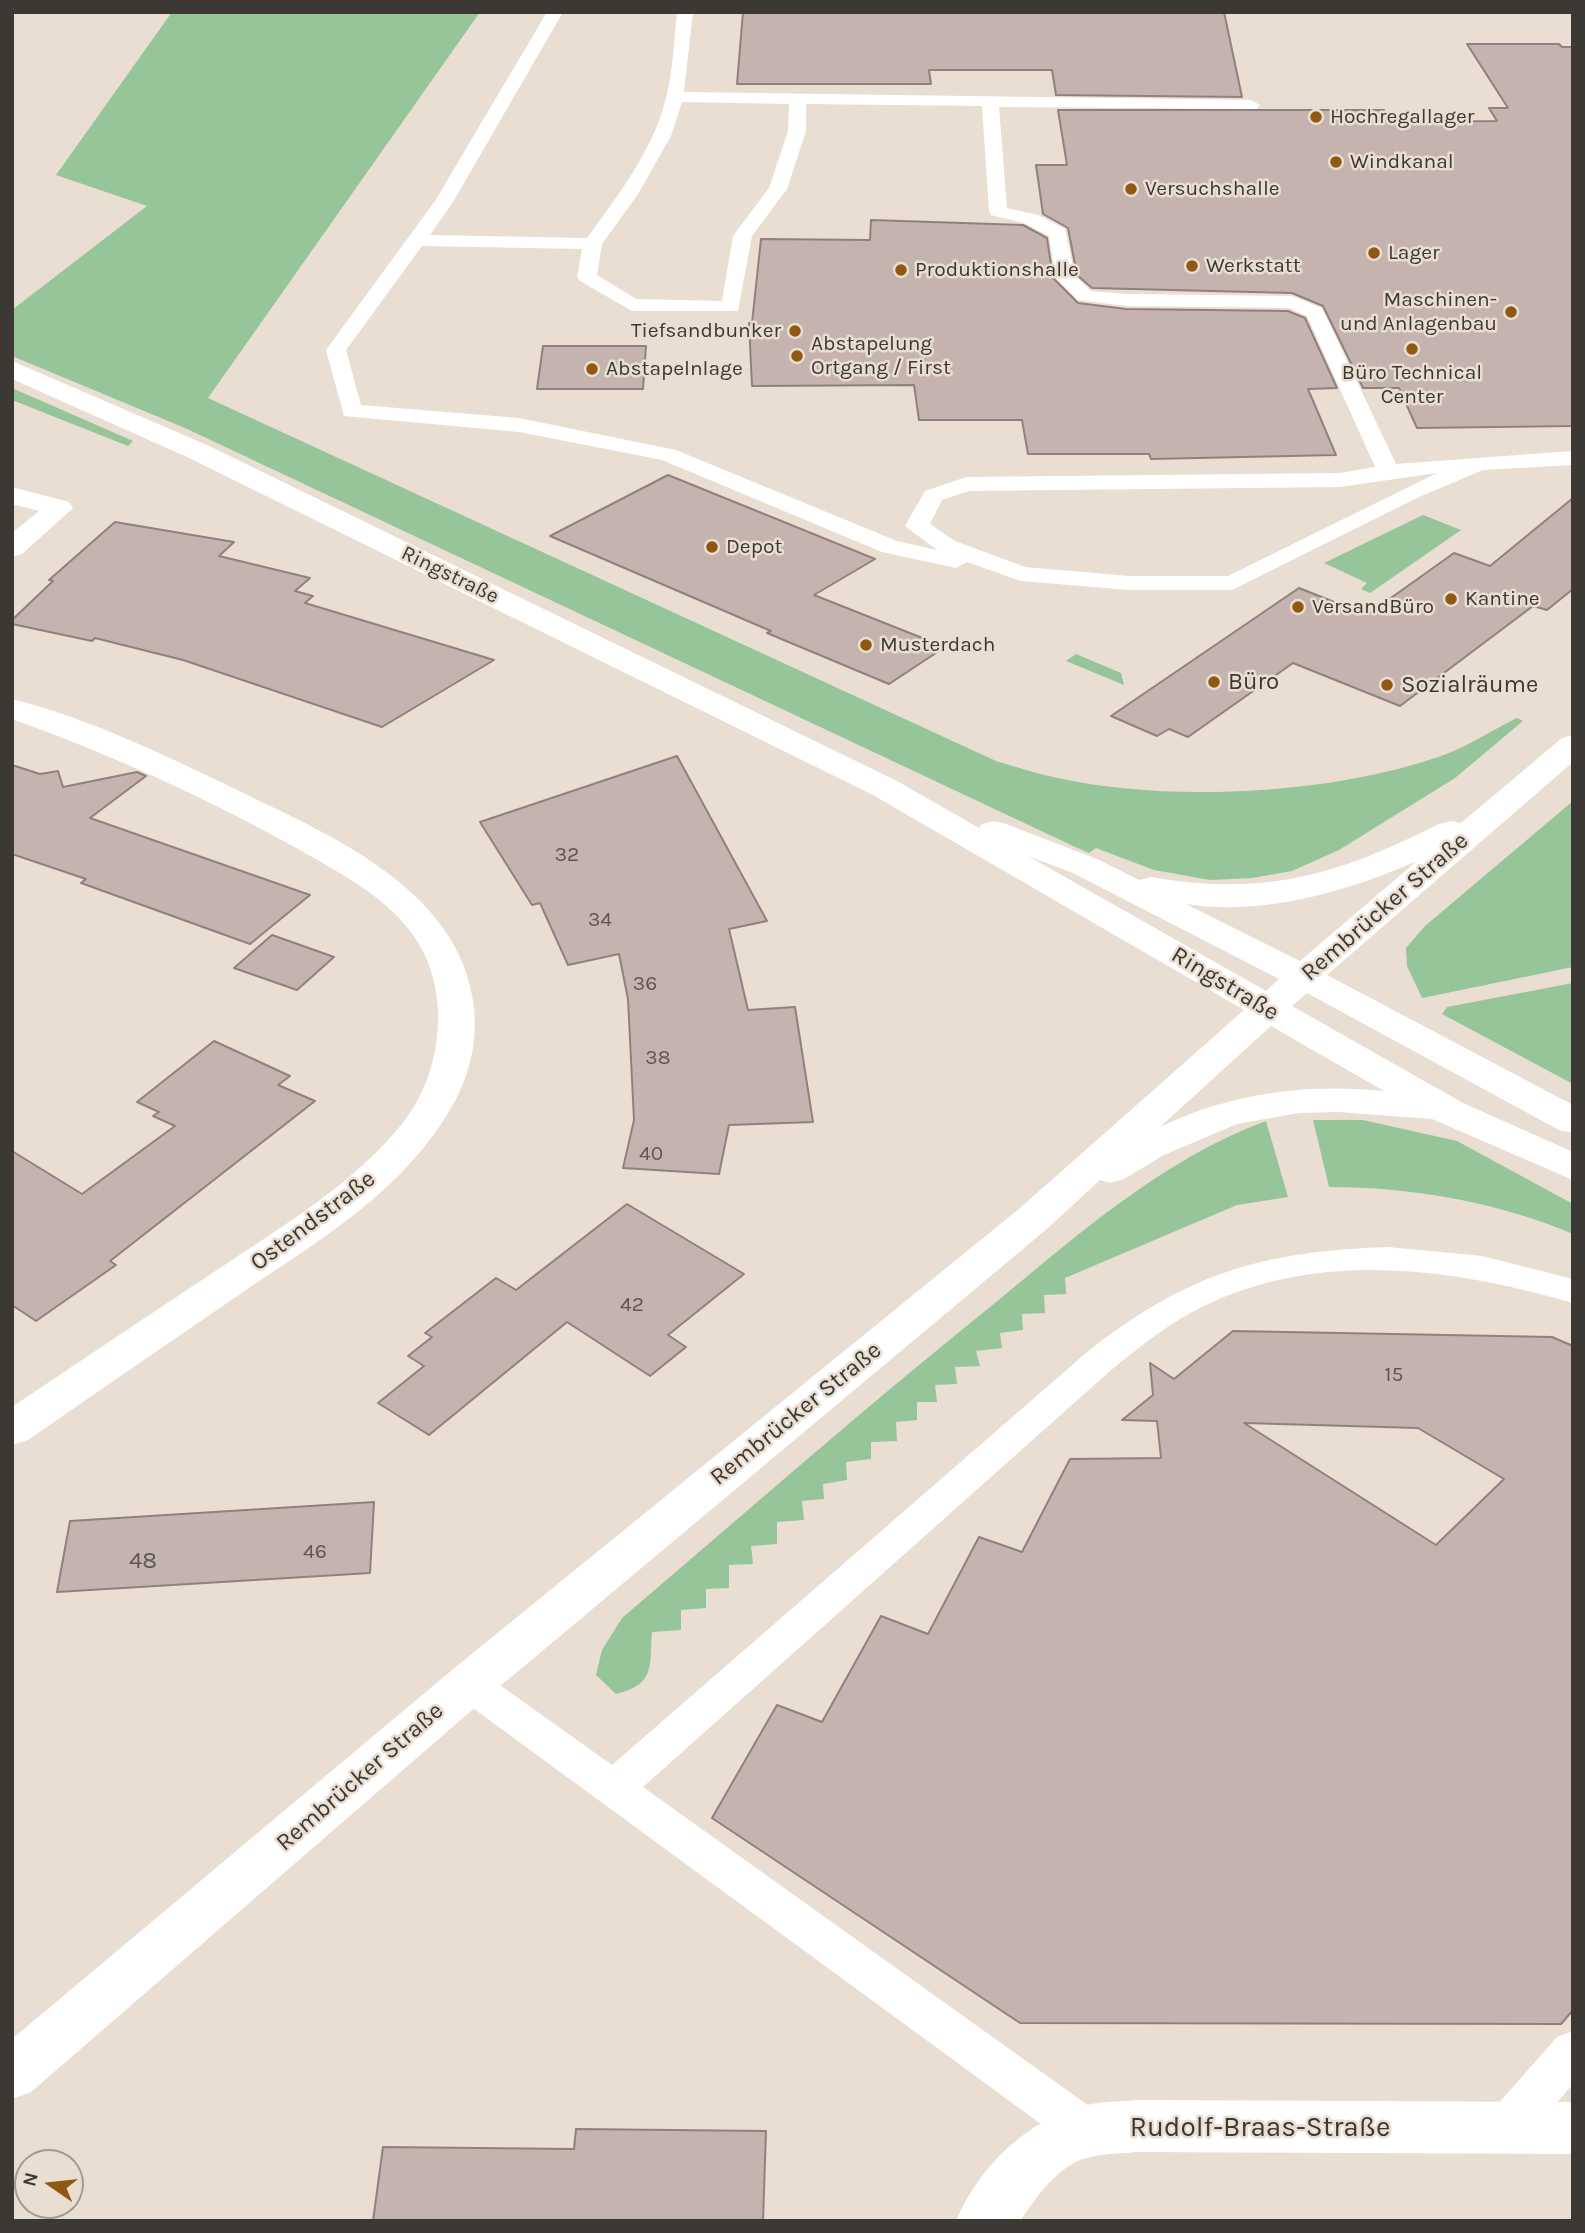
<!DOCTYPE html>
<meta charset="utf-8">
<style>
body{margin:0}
#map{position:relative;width:1585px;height:2233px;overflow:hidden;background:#e9ded1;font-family:Karla,sans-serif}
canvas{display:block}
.frame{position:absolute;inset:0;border:14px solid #3c3833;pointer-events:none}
.north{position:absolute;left:14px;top:2149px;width:70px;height:70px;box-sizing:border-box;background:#e9ded1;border:2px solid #a49c92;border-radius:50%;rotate:284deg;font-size:19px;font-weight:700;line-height:28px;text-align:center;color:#3c3833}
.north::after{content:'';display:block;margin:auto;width:24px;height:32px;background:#915813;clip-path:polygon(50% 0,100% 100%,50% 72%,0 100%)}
</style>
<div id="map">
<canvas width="1585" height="2233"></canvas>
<div class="frame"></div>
<div class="north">N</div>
</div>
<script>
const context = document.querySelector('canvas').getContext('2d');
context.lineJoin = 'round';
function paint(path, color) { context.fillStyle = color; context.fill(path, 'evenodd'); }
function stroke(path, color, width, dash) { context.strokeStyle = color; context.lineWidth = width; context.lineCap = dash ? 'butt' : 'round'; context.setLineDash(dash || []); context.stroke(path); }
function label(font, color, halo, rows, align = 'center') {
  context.font = font + ' Karla,sans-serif'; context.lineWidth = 5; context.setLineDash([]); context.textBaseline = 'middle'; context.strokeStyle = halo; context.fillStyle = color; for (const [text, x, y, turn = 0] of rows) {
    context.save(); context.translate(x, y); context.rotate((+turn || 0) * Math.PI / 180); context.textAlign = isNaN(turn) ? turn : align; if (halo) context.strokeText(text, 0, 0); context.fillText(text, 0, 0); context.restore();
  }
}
paint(new Path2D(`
 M 172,12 L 480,12 L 208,398 L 996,761 C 1017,767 1037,774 1058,778 C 1169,803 1334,794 1441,756 C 1467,747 1492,730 1517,718 L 1523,721 L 1455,778 L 1339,850 L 1292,871 L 1252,878 L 1210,880 L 1154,870 L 1096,848 L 1089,853 L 1071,845 L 185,428 L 12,356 L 12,310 L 147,206 L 56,175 Z
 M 12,388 L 133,441 L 128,446 L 12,400 Z
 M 1423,515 L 1461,530 L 1370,593 L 1361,589 L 1367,583 L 1324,563 Z
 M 1076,654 L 1121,673 L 1124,685 L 1066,661 Z
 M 1573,801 L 1573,967 L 1422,998 L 1407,966 L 1406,948 L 1425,926 Z
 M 1573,983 L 1573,1084 L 1442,1014 L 1447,1007 Z
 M 1313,1120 L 1363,1120 L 1457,1141 L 1573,1204 L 1573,1234 C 1498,1202 1411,1187 1329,1187 Z
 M 1266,1121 L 1288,1197 L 1237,1205 L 1065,1278 L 1066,1294 L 1044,1295 L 1045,1313 L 1022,1314 L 1023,1330 L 1000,1333 L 1002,1348 L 976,1351 L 980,1366 L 955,1367 L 957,1384 L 935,1385 L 937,1402 L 917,1402 L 917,1420 L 896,1422 L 897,1441 L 871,1442 L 871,1459 L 846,1462 L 847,1480 L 823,1484 L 824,1499 L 802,1501 L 804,1520 L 777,1522 L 777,1544 L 751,1546 L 753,1564 L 729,1565 L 729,1588 L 706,1589 L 706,1608 L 681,1610 L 681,1630 L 652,1632 C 649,1667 656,1684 616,1694 L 596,1675 L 602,1650 L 622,1618 C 746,1512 868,1405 995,1303 C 1079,1234 1163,1159 1266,1121 Z`), '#95c598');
const building = new Path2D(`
 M 743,12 L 1224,12 L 1242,97 L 1056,95 L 1052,70 L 929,70 L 931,84 L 737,84 Z
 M 1467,44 L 1559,44 L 1562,47 L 1573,47 L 1573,426 L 1417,428 L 1399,388 L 1363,388 L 1323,306 L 1292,293 L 1092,288 L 1077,275 L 1068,228 L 1043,214 L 1036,165 L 1067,165 L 1058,110 L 1384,110 L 1390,122 L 1497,121 L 1489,108 L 1508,108 Z
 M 871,220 L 1023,225 L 1047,238 L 1053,278 L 1078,303 L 1126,309 L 1288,311 L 1305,318 L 1337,388 L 1308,389 L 1336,455 L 1151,459 L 1149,454 L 1028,454 L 1022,420 L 919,420 L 914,385 L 752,386 L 749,323 L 752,323 L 761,239 L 870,240 Z
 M 543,346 L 646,346 L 643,389 L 537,389 Z
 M 668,475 L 875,559 L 814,595 L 945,647 L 889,684 L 767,633 L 771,631 L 550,536 Z
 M 1573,498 L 1573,589 L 1547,610 L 1533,606 L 1400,706 L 1293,663 L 1188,737 L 1169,729 L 1157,736 L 1111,716 L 1299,588 L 1367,615 L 1454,553 L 1490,566 Z
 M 115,522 L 234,542 L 219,556 L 310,578 L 295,591 L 313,596 L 305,603 L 494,660 L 382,727 L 183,660 L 95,638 L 92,641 L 12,624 L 12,620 L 53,581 L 49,580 Z
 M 677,756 L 767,921 L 729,929 L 748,1010 L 795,1007 L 813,1122 L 729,1125 L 719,1174 L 623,1168 L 634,1120 L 628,999 L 619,954 L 568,965 L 540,903 L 532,905 L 480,822 Z
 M 12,765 L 40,774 L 58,771 L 63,787 L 137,772 L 146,776 L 90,818 L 310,895 L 250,944 L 81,883 L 86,879 L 12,854 Z
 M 272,935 L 334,957 L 297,990 L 234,968 Z
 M 214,1041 L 290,1076 L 278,1085 L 315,1101 L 110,1261 L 116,1265 L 36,1321 L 12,1305 L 12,1151 L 82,1194 L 175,1126 L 153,1116 L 159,1112 L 137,1102 Z
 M 627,1204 L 744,1274 L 668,1335 L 686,1347 L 650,1376 L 567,1322 L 429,1435 L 378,1403 L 424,1366 L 408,1356 L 432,1337 L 425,1333 L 496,1278 L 516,1290 Z
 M 1233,1331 L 1552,1337 L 1573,1346 L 1573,2010 L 1561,2024 L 1020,2023 L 712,1818 L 777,1705 L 822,1722 L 881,1616 L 928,1634 L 979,1537 L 1022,1552 L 1070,1459 L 1161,1458 L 1157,1421 L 1122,1420 L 1153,1395 L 1150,1363 L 1174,1379 ZM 1244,1423 L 1418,1428 L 1504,1479 L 1436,1545 Z
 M 374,1502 L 370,1573 L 57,1592 L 70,1521 Z
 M 576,2129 L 766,2131 L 763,2221 L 373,2221 L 383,2147 L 574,2149 Z`);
paint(building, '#c5b3af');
stroke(building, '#91807d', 2);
paint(new Path2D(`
 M 547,12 L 563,12 L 453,202 L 430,235 L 587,238 C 618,195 653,151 666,98 C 673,71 674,40 677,12 L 693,12 L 684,92 L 1251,100 L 1260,105 L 1257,109 L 999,107 L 1007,208 L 1038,215 L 1065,229 L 1075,276 L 1091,291 L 1126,294 L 1292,296 L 1322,308 L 1396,464 L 1573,451 L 1573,465 L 1483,470 L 1419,497 L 1232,590 L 1129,590 L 1021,581 L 967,562 L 956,568 L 882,552 L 662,460 L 519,432 L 344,416 L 326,350 L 435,201 ZM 682,102 L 789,104 L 788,131 L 769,188 L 733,236 L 722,301 L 636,299 L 597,275 L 602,244 L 638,194 L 671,136 ZM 806,104 L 982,106 L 989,211 L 991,215 L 1024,223 L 1049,236 L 1056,278 L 1078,300 L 1126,306 L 1289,308 L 1307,316 L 1375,467 L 1340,473 L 966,477 L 925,491 L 905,526 L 937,550 L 897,541 L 676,450 L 519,418 L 361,405 L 346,350 L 422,246 L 582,249 L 577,277 L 580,281 L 632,311 L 738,311 L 752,236 L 787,189 L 806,131 ZM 1437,473 L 1228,576 L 1129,576 L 1025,567 L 955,541 L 930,524 L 942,500 L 969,491 L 1340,487 Z
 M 1388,1247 L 1482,1256 L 1573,1279 L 1573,1303 C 1453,1268 1318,1249 1202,1307 C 1169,1323 1139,1347 1110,1371 L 643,1787 L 1103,2116 L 1110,2131 L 1103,2146 L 1087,2152 L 1071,2146 L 455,1695 L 449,1684 L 455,1673 L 469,1668 L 483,1673 L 612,1765 L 1086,1353 C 1185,1274 1262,1251 1388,1247 Z
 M 1573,2031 L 1573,2084 L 1523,2142 L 1507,2148 L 1491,2142 L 1484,2127 L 1491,2112 L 1557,2037 Z`), '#fff');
paint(new Path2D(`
 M 12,487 L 69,502 L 73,508 L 22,554 L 12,557 L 12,533 L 39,511 L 12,504 Z
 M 12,699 C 88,718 165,755 235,789 C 329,835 460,888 474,1007 C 479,1057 461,1099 431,1138 C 383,1203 312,1245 246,1290 C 173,1340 100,1390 28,1440 L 12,1445 L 12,1407 C 82,1360 152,1313 223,1266 C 286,1224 353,1184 402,1124 C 444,1072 453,986 410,931 C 383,895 338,872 300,850 C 207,798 112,755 12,719 Z
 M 1136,2100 L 1573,2102 L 1573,2154 L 1136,2152 C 1120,2154 1103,2153 1087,2158 C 1058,2165 1036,2198 1020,2221 L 956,2221 C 980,2165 1028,2119 1087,2105 C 1103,2101 1120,2102 1136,2100 Z`), '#fff');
paint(new Path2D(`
 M 12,361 L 207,445 L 897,781 L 979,828 L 982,824 L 994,821 L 1006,824 L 1097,859 L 1139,880 L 1151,877 C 1264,897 1338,875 1439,824 L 1451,821 L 1461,823 L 1562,738 L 1573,735 L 1573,762 L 1327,975 L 1573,1105 L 1573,1133 L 1559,1130 L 1307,993 L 1292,1006 L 1463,1103 L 1573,1152 L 1573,1180 L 1432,1119 L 1338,1112 L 1299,1113 L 1237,1124 L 1164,1155 L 1124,1179 L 1110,1183 L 1100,1180 L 1048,1228 L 486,1698 L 31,2092 L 12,2099 L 12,2039 L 452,1670 L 1020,1208 L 1244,1010 L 873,795 L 187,457 L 12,379 ZM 1028,856 L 1073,873 L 1279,979 L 1266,991 ZM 1417,861 L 1300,961 L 1186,904 C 1264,916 1346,892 1417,861 ZM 1271,1026 L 1384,1091 C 1307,1083 1230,1093 1160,1127 Z`), '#fff');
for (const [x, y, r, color] of [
 [1316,117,7,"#915813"],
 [1336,162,7,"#915813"],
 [1131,189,7,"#915813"],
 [1374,253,7,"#915813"],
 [1192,266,7,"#915813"],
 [901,270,7,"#915813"],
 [1511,312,7,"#915813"],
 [795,331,7,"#915813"],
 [1412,349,7,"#915813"],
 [797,356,7,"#915813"],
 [592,369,7,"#915813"],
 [712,547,7,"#915813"],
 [1451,599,7,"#915813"],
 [1298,607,7,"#915813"],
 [866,645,7,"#915813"],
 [1214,682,7,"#915813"],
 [1387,685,7,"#915813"]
]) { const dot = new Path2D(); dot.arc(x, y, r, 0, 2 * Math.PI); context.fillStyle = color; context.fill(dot); stroke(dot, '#e9ded1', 2.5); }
label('21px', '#3c3833', '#e9ded1', [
 ["Hochregallager",1330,117],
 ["Windkanal",1350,162],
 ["Versuchshalle",1145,189],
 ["Lager",1388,253],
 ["Werkstatt",1206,266],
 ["Produktionshalle",915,270],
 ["Maschinen-",1497,300,"right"],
 ["und Anlagenbau",1497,324,"right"],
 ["Tiefsandbunker",781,331,"right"],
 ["Abstapelung",811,344],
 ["Ortgang / First",811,368],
 ["Abstapelnlage",606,369],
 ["Büro Technical",1412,373,"center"],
 ["Center",1412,397,"center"],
 ["Depot",726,547],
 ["Kantine",1465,599],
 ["VersandBüro",1312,607],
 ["Musterdach",880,645]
], 'left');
label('21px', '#3c3833', '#e9ded1', [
 ["Ringstraße",450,575,26]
]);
label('21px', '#5e5752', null, [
 ["32",567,855],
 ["34",600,920],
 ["36",645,984],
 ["38",658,1058],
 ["40",651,1154],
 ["42",632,1305],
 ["15",1394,1375],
 ["46",315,1552]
]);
label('24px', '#3c3833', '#e9ded1', [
 ["Büro",1228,682],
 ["Sozialräume",1401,685]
], 'left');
label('24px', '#3c3833', '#e9ded1', [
 ["Rembrücker Straße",1385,907,-41],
 ["Ringstraße",1225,984,31],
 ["Ostendstraße",313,1221,-37],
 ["Rembrücker Straße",796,1414,-39],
 ["Rembrücker Straße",360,1777,-41]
]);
label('24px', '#5e5752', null, [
 ["48",143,1561]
]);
label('28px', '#3c3833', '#e9ded1', [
 ["Rudolf-Braas-Straße",1260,2128]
]);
</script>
